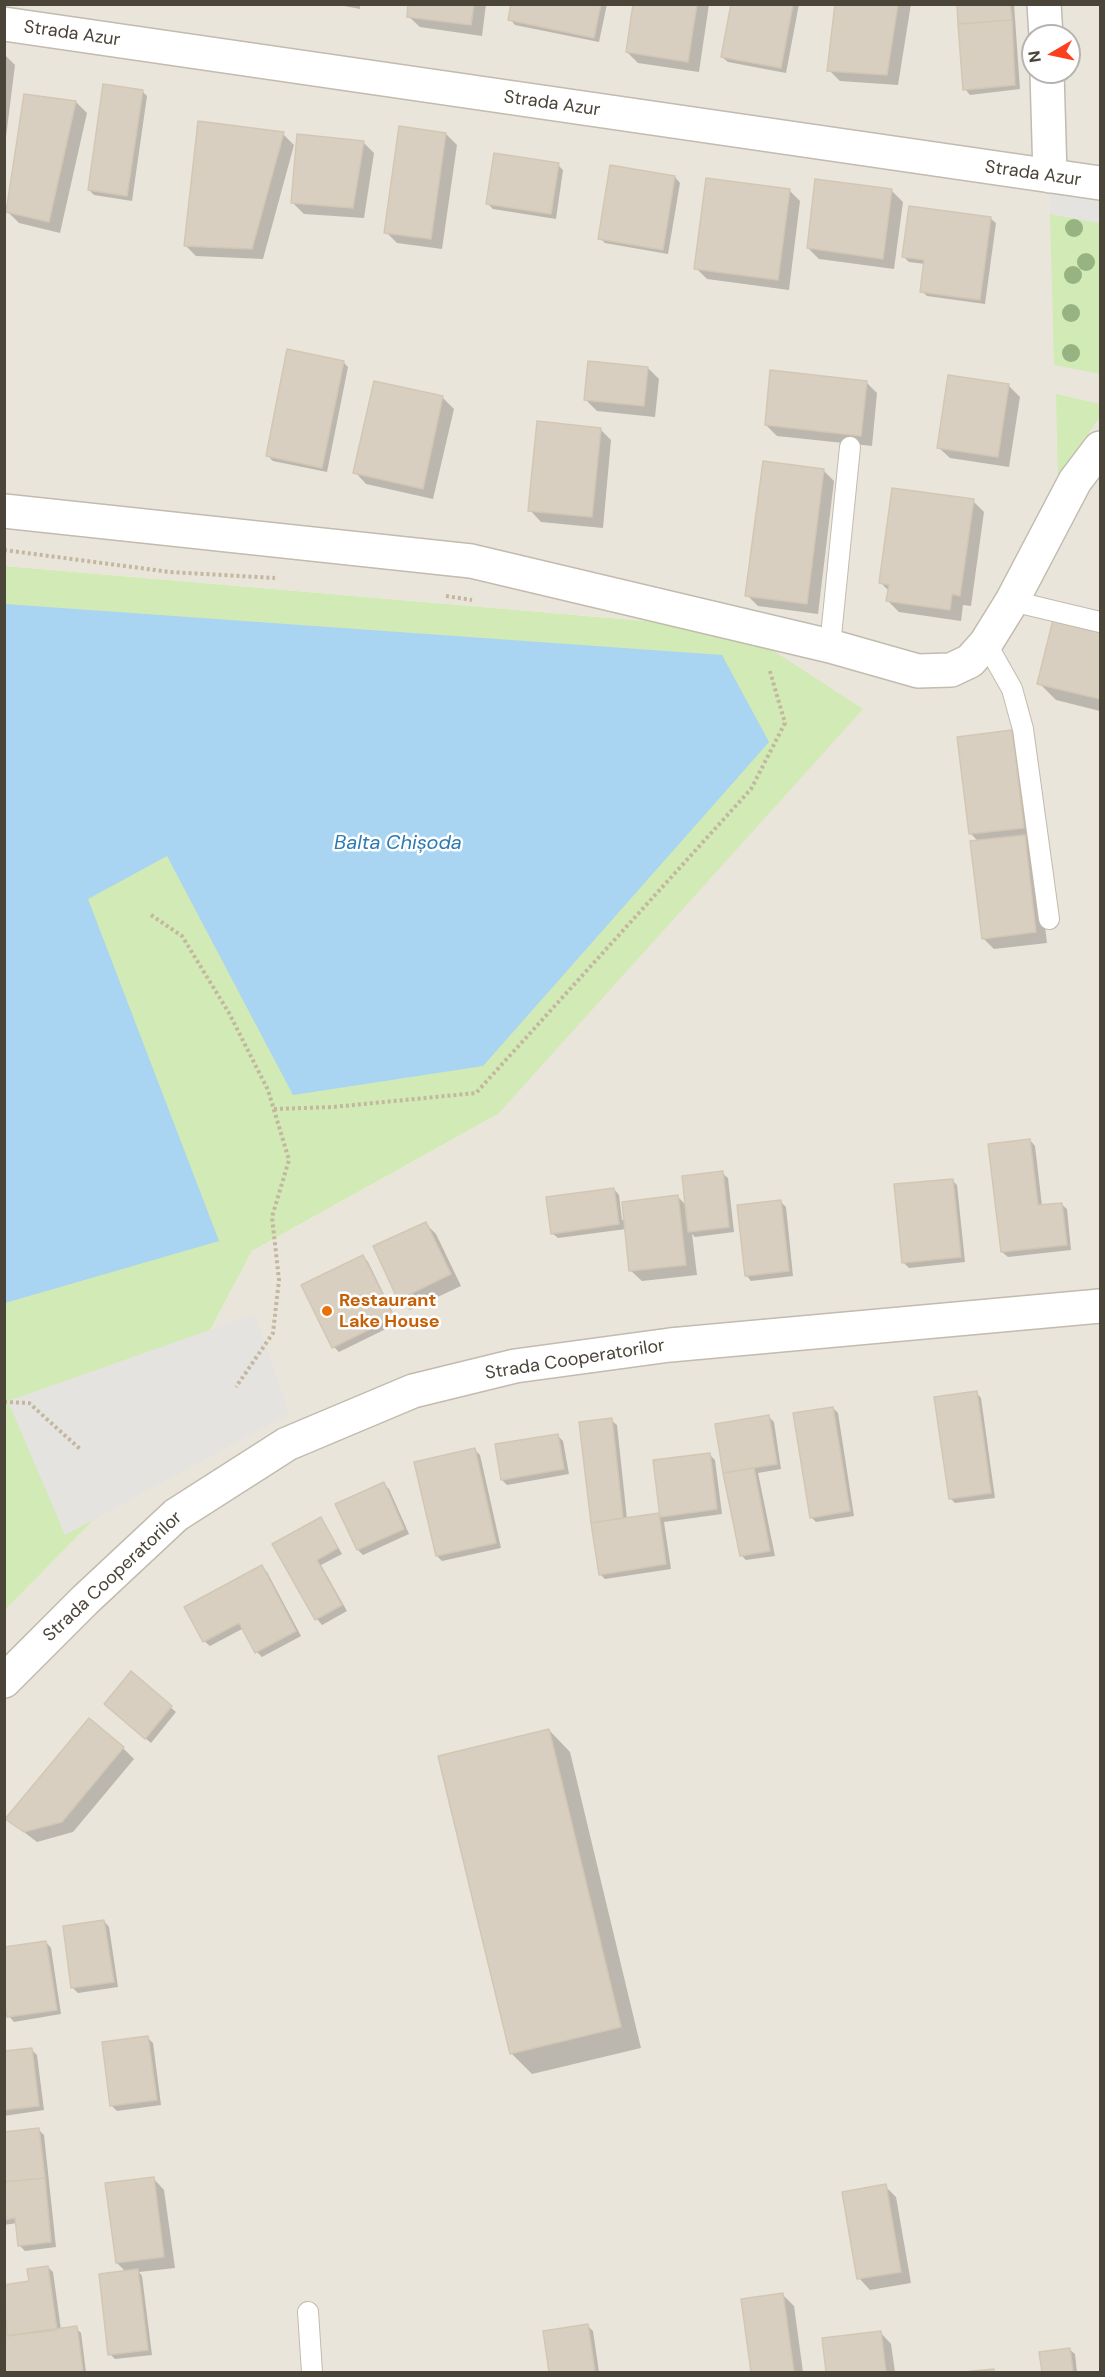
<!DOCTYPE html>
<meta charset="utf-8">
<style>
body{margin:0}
#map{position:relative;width:1105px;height:2377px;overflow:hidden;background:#f6f3ec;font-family:"DM Sans",sans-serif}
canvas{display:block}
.frame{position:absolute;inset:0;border:6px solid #4b4439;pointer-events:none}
.north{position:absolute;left:1021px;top:24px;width:60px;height:60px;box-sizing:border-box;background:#fff;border:2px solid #b7b4b0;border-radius:50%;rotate:261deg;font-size:16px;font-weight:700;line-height:24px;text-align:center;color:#4b4439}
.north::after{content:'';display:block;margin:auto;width:21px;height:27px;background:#fc3f1d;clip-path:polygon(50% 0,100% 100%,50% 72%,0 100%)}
</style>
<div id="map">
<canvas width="1105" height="2377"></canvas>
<div class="frame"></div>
<div class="north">N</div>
</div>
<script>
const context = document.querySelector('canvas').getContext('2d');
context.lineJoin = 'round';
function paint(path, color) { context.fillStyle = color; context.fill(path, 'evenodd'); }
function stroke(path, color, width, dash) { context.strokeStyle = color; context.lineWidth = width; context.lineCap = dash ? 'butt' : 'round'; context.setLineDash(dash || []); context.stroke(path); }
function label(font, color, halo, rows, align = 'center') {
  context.font = font + ' "DM Sans",sans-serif'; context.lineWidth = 5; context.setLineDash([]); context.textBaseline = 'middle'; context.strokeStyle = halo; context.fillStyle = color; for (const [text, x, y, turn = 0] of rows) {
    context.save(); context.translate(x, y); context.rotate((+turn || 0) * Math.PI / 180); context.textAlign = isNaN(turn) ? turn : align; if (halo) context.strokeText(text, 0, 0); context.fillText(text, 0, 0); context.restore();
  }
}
paint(new Path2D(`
 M 5,5 L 1100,5 L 1100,2372 L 5,2372 L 5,1610 L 128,1485 L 252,1251 L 498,1114 L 668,623 L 5,566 ZM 1033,36 L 1069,36 L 1069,72 L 1033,72 Z`), '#eae5da');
paint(new Path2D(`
 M 1050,214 L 1100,223 L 1100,374 L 1054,365 Z
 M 1056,394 L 1100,404 L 1100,417 L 1058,477 Z
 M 5,566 L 668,623 L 772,650 L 863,709 L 498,1114 L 252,1251 L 128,1485 L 5,1610 Z`), '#d2eab5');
paint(new Path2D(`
 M 1049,184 L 1100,192 L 1100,223 L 1050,214 Z
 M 255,1314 L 289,1414 L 65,1535 L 8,1401 Z`), '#e5e3e0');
paint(new Path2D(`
 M 5,604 L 722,655 L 769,742 L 483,1066 L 293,1095 L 167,856 L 88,899 L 219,1241 L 5,1303 Z`), '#a9d4f2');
paint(new Path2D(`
 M 334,4 L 360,4 L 360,9 Z
 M 410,4 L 486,4 L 482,36 L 420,27 L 408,16 Z
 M 513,4 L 607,4 L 599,42 L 515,25 L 510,19 Z
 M 635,4 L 709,4 L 699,72 L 638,63 L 627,52 Z
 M 732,4 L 799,4 L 786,73 L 728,62 L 722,57 Z
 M 837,4 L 911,4 L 898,85 L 840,81 L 829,70 Z
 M 958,4 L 1014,4 L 1020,89 L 970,95 L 965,89 Z
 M 4,54 L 15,65 L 4,153 Z
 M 142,91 L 147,96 L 132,201 L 94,195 L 89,190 Z
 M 76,102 L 87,113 L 60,233 L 19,223 L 8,212 Z
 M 283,134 L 294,145 L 263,259 L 196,256 L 185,245 Z
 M 446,134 L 457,145 L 442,249 L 397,243 L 386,232 Z
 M 363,142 L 374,153 L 364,218 L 304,214 L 293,203 Z
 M 558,165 L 563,170 L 556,219 L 493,209 L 487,203 Z
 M 675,177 L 680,183 L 668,254 L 605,243 L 600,238 Z
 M 789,190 L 800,201 L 789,290 L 707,279 L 696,268 Z
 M 892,191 L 903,202 L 894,269 L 819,259 L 808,248 Z
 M 990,218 L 996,223 L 985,304 L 927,296 L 922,291 L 925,264 L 909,262 L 903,256 Z
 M 343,362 L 348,367 L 327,472 L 273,461 L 268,456 Z
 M 648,368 L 659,379 L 655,417 L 597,411 L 586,400 Z
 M 375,382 L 443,398 L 454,409 L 433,499 L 366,484 L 355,472 Z
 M 866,382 L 877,393 L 872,446 L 777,436 L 766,425 Z
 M 1009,386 L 1020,397 L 1009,467 L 950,458 L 938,447 Z
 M 600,429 L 611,440 L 603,528 L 541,522 L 530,510 Z
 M 823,470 L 834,481 L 818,614 L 758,606 L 747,595 Z
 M 973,501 L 984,512 L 971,606 L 963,605 L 961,621 L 899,612 L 888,601 L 889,591 L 880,582 Z
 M 1054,622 L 1100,633 L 1100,711 L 1056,700 L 1039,683 Z
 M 1012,732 L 1023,743 L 1034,838 L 1027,839 L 1035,847 L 1047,943 L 994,949 L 983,938 L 979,842 L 971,834 Z
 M 1030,1140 L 1035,1146 L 1042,1206 L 1061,1204 L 1067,1209 L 1071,1250 L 1008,1257 L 1002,1252 Z
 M 722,1173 L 728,1178 L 734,1232 L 695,1237 L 692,1234 L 697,1275 L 642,1281 L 630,1270 L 626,1229 L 558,1238 L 552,1233 L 614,1189 L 619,1195 L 622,1220 L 625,1220 L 678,1197 L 687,1206 Z
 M 952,1180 L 957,1185 L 965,1262 L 909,1268 L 904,1263 Z
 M 780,1201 L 786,1207 L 793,1276 L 751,1281 L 746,1275 Z
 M 425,1223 L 436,1234 L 461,1286 L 410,1310 L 399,1299 Z
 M 363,1256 L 368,1262 L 398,1323 L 339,1352 L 334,1347 Z
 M 976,1392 L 981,1398 L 995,1498 L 955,1503 L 950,1498 Z
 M 833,1408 L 838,1413 L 854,1516 L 816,1522 L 811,1517 Z
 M 769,1417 L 774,1422 L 781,1469 L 758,1473 L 775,1556 L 746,1560 L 741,1555 L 717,1425 Z
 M 611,1420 L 617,1425 L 627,1519 L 661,1514 L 710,1455 L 715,1460 L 722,1514 L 664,1522 L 671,1569 L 605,1579 L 600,1574 L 581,1424 Z
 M 557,1435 L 563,1441 L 569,1474 L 507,1485 L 502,1480 Z
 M 475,1450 L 480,1455 L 501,1548 L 442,1561 L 437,1556 Z
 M 383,1484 L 389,1489 L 409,1534 L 363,1555 L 358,1550 Z
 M 320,1518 L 325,1524 L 342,1554 L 321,1565 L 347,1611 L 322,1625 L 317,1619 L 274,1544 Z
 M 262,1567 L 267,1572 L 301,1636 L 262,1657 L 257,1652 L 244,1628 L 210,1646 L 204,1641 Z
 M 131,1674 L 176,1712 L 151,1743 L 111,1709 Z
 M 549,1730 L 570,1752 L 641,2048 L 532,2074 L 511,2053 Z
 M 123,1748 L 134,1759 L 73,1832 L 37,1842 L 7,1819 Z
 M 104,1921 L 109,1927 L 118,1987 L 78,1993 L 73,1988 Z
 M 46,1942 L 51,1948 L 61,2014 L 14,2022 L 9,2016 Z
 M 148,2038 L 153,2043 L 161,2105 L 117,2111 L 111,2105 Z
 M 31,2049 L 37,2055 L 44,2110 L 4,2116 L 4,2053 Z
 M 39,2130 L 44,2135 L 56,2247 L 25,2251 L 20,2246 L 17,2223 L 4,2225 L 4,2134 Z
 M 153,2178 L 164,2190 L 175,2268 L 139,2272 L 142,2276 L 152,2355 L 115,2359 L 110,2354 L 126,2272 L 117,2263 Z
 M 885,2186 L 896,2197 L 911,2283 L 870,2290 L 859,2278 Z
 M 48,2267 L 53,2272 L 61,2330 L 76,2328 L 81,2333 L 86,2372 L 7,2372 L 4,2352 L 8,2338 L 4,2309 L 4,2286 L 30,2283 Z
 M 783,2295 L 794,2306 L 803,2372 L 752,2372 L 742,2300 Z
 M 588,2326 L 593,2331 L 599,2372 L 550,2372 L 545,2332 Z
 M 880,2332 L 891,2344 L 895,2372 L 828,2372 L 824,2339 Z
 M 1069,2349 L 1075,2354 L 1077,2372 L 1043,2372 L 1041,2353 Z`), '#0003');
const building = new Path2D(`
 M 408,4 L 474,4 L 471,25 L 407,17 Z
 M 511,4 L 601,4 L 594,38 L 508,20 Z
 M 633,4 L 697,4 L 688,62 L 626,52 Z
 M 731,4 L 793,4 L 781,68 L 721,57 Z
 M 835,4 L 898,4 L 887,75 L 827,71 Z
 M 957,4 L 1010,4 L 1012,20 L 958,24 Z
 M 1012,20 L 1015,85 L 963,90 L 958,24 Z
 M 103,84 L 143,90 L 127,196 L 88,190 Z
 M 24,94 L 76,101 L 49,222 L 6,212 Z
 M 198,121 L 284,132 L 252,249 L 184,246 Z
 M 399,126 L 446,133 L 431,239 L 384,233 Z
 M 297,134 L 364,141 L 353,208 L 291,203 Z
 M 494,153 L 559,163 L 551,214 L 486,204 Z
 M 610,165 L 675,176 L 663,250 L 598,239 Z
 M 706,178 L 790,189 L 778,280 L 694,269 Z
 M 815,179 L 892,189 L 883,259 L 807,248 Z
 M 909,206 L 991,217 L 980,300 L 920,292 L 924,260 L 902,257 Z
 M 287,349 L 344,361 L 322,468 L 266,456 Z
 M 588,361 L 648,367 L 644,406 L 584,400 Z
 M 770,370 L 867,381 L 861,436 L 765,425 Z
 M 948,375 L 1009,384 L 998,457 L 937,448 Z
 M 374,381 L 443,396 L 423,489 L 353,473 Z
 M 537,421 L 601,428 L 592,517 L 528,511 Z
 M 763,461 L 824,469 L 807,604 L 745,596 Z
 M 892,488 L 974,499 L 960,596 L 952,594 L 950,610 L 886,601 L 889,585 L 879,583 Z
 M 1053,620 L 1100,632 L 1100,699 L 1037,684 Z
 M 1012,730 L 1024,828 L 969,834 L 957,737 Z
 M 1025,835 L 1036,932 L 982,939 L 970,841 Z
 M 1030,1139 L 1038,1205 L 1062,1203 L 1067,1245 L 1001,1252 L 988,1144 Z
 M 723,1171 L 729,1227 L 688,1232 L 682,1176 Z
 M 953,1179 L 961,1257 L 902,1263 L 894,1184 Z
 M 614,1188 L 619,1224 L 551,1234 L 546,1197 Z
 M 678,1195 L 686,1265 L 629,1271 L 622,1202 Z
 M 781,1200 L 789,1271 L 745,1276 L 737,1205 Z
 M 426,1222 L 451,1274 L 398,1300 L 373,1246 Z
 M 363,1255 L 394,1317 L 332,1348 L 301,1285 Z
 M 977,1391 L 991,1493 L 949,1499 L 934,1397 Z
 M 833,1407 L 850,1511 L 810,1518 L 793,1413 Z
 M 769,1415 L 777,1464 L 723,1473 L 715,1424 Z
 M 612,1418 L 623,1518 L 591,1523 L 579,1422 Z
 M 558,1434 L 564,1469 L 501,1480 L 495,1444 Z
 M 475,1448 L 496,1543 L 436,1556 L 414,1462 Z
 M 710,1453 L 717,1509 L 660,1517 L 653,1460 Z
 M 754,1468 L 770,1551 L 740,1556 L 723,1473 Z
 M 384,1482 L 404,1529 L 357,1550 L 335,1504 Z
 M 659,1513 L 666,1564 L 599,1575 L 591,1523 Z
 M 321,1517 L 338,1548 L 317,1560 L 342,1605 L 315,1620 L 272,1544 Z
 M 262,1565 L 296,1631 L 255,1653 L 239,1623 L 203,1642 L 184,1607 Z
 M 131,1671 L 172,1706 L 145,1739 L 104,1704 Z
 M 89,1718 L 124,1747 L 62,1822 L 24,1832 L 5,1819 Z
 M 549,1729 L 621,2027 L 510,2054 L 438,1756 Z
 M 104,1920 L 114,1982 L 71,1988 L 63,1926 Z
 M 46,1941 L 57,2010 L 7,2017 L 4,1999 L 4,1947 Z
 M 148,2036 L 157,2100 L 110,2106 L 102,2042 Z
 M 32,2048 L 39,2106 L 4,2110 L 4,2051 Z
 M 39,2128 L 45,2178 L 4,2182 L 4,2132 Z
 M 154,2177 L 164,2257 L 116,2263 L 105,2183 Z
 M 45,2178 L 51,2242 L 18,2246 L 15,2218 L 4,2220 L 4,2182 Z
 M 886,2184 L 901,2272 L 857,2279 L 842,2192 Z
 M 48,2266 L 57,2330 L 7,2336 L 4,2285 L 29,2281 L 27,2269 Z
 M 138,2269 L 148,2350 L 108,2355 L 99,2274 Z
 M 783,2293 L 794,2372 L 751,2372 L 741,2299 Z
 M 588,2324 L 595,2372 L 549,2372 L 543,2331 Z
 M 77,2326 L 83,2372 L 5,2372 L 4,2336 Z
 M 881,2331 L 886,2372 L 826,2372 L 822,2338 Z
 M 1070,2348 L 1073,2372 L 1042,2372 L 1039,2352 Z
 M 994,2369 L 994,2372 L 963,2372 Z`);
paint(building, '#d8cfc1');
stroke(building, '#d3c7b4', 1.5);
const service = new Path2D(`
 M 1012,601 L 1100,622
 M 986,643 L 1012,689 L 1023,729 L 1049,919
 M 830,646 L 850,447
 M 308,2312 L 312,2372`);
const minor = new Path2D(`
 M 1044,4 L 1046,36
 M 4,24 L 1100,183
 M 1047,72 L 1050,176
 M 4,511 L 471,561 L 830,646 L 918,671 L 951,670 L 970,661 L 986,643 L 1012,601 L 1075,481 L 1100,448
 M 4,1681 L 85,1600 L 176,1515 L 287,1444 L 413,1391 L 515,1366 L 670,1345 L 1100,1306`);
stroke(service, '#c2bbae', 22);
stroke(minor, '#c2bbae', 36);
stroke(new Path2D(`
 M 4,550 L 170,572 L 275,578
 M 446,596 L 472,600
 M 151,915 L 182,936 L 229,1013 L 268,1090 L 289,1160 L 272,1217 L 279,1280 L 273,1333 L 236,1387
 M 274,1109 L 333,1107 L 476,1093 L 751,789 L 785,723 L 769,668
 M 4,1402 L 29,1403 L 80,1449`), '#c4b79f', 4, [3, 3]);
stroke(service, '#fff', 20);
stroke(minor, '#fff', 33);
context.fillStyle = '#97b381';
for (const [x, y] of [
 [1074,228],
 [1086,262],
 [1073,275],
 [1071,313],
 [1071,353]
]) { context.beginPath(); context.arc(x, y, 9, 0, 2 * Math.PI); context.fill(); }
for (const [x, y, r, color] of [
 [327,1311,6,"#e8710a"]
]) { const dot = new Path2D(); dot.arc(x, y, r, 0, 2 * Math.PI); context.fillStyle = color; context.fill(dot); stroke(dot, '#fff', 2); }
label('18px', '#4b4439', '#fff', [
 ["Strada Azur",72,34,8],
 ["Strada Azur",552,104,8],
 ["Strada Azur",1033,174,8],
 ["Strada Cooperatorilor",575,1360,-9],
 ["Strada Cooperatorilor",113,1577,-43]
]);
label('bold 18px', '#c56008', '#fff', [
 ["Restaurant",339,1301],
 ["Lake House",339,1322]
], 'left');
label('italic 20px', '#2e7ab2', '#fff', [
 ["Balta Chișoda",398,844]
]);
</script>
